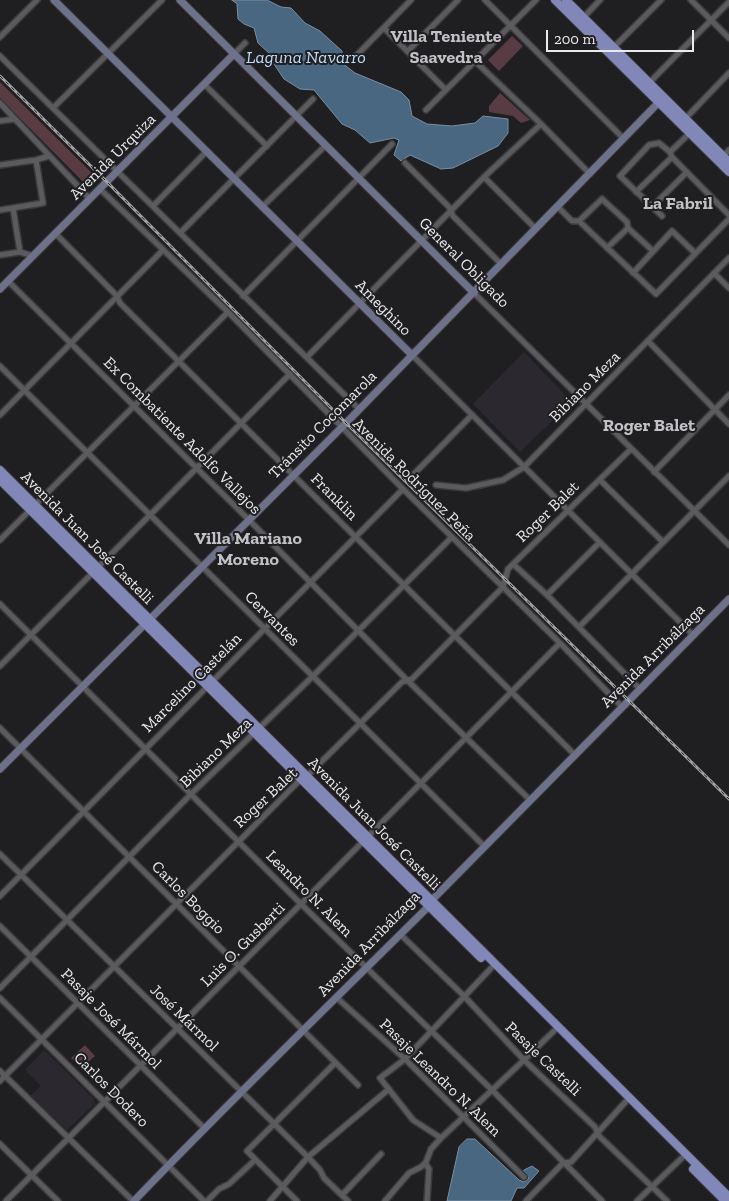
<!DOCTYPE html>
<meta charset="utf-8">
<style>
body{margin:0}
#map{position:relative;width:729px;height:1201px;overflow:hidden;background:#1f1e21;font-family:"Zilla Slab",serif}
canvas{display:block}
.scale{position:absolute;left:546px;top:30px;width:148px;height:22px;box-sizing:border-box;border:2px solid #eae9eb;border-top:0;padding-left:6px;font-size:15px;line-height:18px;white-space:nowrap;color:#eae9eb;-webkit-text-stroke:4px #1f1e21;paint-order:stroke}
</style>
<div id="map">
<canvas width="729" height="1201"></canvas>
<div class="scale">200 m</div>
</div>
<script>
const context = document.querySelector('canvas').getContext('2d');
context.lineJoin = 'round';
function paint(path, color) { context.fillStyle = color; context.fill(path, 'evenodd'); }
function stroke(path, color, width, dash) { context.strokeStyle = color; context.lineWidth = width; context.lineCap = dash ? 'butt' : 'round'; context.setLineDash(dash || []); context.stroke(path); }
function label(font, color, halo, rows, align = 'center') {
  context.font = font + ' "Zilla Slab",serif'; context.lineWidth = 4; context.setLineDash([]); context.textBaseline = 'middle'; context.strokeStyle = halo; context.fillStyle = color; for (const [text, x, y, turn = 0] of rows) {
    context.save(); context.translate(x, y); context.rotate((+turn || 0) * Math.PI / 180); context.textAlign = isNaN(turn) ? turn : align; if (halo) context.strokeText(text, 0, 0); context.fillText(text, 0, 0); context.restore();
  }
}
paint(new Path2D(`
 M 524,352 L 572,402 L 520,452 L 473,404 Z
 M 44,1050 L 94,1099 L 95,1104 L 67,1130 L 30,1096 L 41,1086 L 25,1070 Z`), '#2b2830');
paint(new Path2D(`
 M 512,36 L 523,46 L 499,71 L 488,60 Z
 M 0,82 L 97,178 L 88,187 L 0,98 Z
 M 500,93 L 530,120 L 521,123 L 513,116 L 489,112 L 489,106 Z
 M 85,1045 L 95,1056 L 82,1068 L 71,1058 Z`), '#593b43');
const water = new Path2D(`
 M 232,0 L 267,0 L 281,7 L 291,8 L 305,23 L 320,31 L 342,51 L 342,63 L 355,73 L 401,92 L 409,100 L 412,116 L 427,124 L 452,126 L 475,123 L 483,116 L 508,119 L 508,133 L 498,146 L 453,168 L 441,169 L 410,155 L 401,161 L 394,155 L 399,140 L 394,138 L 370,143 L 355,130 L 342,124 L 314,90 L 300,89 L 284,79 L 274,64 L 270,54 L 258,43 L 254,28 L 244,24 L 238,19 L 237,4 Z
 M 467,1139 L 475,1139 L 519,1180 L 524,1182 L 529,1178 L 523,1173 L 524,1170 L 532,1166 L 539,1171 L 524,1188 L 517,1188 L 511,1201 L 447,1201 L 459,1147 Z`);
paint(water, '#4a6782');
stroke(water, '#7a8ea2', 1);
const street = new Path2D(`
 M 485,0 L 624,139
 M 691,0 L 729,38
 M 582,19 L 600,0
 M 384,28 L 446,90
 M 0,37 L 37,0
 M 612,49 L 661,0
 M 408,51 L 458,0
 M 234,54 L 245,43
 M 0,56 L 359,409
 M 354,58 L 411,0
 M 475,61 L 541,124 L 590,174
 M 204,84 L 267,146
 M 647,85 L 729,2
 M 0,103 L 90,199
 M 53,108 L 162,0
 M 426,110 L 536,0
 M 684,120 L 729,73
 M 0,121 L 15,119
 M 670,152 L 691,132
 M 722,158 L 729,150
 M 405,163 L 449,207 L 453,216 L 501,264
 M 0,165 L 36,160 L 49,156
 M 484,177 L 536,229
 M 100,189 L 228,312 L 403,489 L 560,643 L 622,707
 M 636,192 L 672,157
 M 153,206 L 206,152
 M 262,207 L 325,146
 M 558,207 L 572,221 L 579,221 L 656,294 L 729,219
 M 652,207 L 687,172
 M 13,208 L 20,252
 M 0,210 L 43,203 L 36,160
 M 662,216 L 620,176 L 649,145 L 659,143 L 670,152 L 672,157 L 729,215
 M 579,221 L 602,199 L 627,222 L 628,228 L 653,251
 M 180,233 L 313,99
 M 56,234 L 117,296 L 120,303 L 575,755
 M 607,248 L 628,228
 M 0,255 L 20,252 L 33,256
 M 633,273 L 672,231 L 695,253
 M 714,273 L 729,288
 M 8,281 L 248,519 L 407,680 L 530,800
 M 474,293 L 729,545
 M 243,296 L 392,144
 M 648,341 L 729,424
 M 412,355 L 693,635
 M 307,357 L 484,177 L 541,124
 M 0,366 L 484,846
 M 0,415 L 163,250
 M 654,472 L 729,395
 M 410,478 L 472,415
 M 600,480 L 663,542
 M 436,485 L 466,488 L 503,480 L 524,467 L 729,258
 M 0,540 L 228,312
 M 513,564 L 547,595 L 640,689
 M 547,595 L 600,542
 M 0,604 L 301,904 L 492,1090 L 602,1201
 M 579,627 L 729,476
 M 0,666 L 290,374
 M 0,728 L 358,1085
 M 0,854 L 308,1157 L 320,1170 L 324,1178 L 348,1201
 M 0,896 L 403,489
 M 0,926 L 205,1129
 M 400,934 L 464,996 L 524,1060 L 595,1127 L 599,1136 L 667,1201
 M 0,988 L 191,794 L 312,677 L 452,537
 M 0,998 L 204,1201
 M 337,998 L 405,1059 L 524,1177
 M 0,1071 L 133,1201
 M 0,1081 L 301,779 L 307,776 L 402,682 L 412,679 L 503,587 L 508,569 L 513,564 L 631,449
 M 441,1138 L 413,1120 L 380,1078 L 405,1059 L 495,964
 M 0,1144 L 58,1201
 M 425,1163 L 429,1169 L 427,1201
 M 342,1195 L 381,1154
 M 6,1201 L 560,643
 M 207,1201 L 219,1189 L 229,1184 L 255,1160
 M 270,1201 L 308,1157 L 389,1089
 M 297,1201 L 247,1151 L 335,1063
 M 385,1201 L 409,1173 L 421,1167 L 426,1162 L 431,1149 L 441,1138 L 524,1060 L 558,1027
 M 526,1201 L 563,1163 L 571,1162 L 629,1098
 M 637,1201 L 686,1154`);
const secondary = new Path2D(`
 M 54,0 L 412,355
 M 180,0 L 474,293
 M 0,289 L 234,54
 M 0,769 L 346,423 L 661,100
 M 134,1201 C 230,1101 330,1004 429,906 L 431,901 L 729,599`);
const primary = new Path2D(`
 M 555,0 L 729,172
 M 566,0 L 729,162
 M 0,470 L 729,1197
 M 0,480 L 481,958
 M 693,1169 L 725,1201`);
stroke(street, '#3a3a3c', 8);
stroke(secondary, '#3a3a3c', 9);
stroke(primary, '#3a3a3c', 10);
stroke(street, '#5b5a5d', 5);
stroke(secondary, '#6e718a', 7);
stroke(primary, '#8188b8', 8);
const rail = new Path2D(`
 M 0,76 L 107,182 L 346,423 L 729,799`);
stroke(rail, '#a2a1a3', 3);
stroke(rail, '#1f1e21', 1, [4]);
label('16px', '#eae9eb', '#1f1e21', [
 ["Avenida Urquiza",113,157,-45],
 ["General Obligado",464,263,45],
 ["Ameghino",383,308,45],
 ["Bibiano Meza",585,387,-45],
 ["Tránsito Cocomarola",323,425,-45],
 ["Ex Combatiente Adolfo Vallejos",182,436,45],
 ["Avenida Rodríguez Peña",414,480,45],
 ["Franklin",334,497,45],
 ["Roger Balet",548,512,-44],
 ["Avenida Juan José Castelli",87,538,45],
 ["Cervantes",272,619,45],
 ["Avenida Arribálzaga",653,656,-45],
 ["Marcelino Castelán",192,683,-45],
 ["Bibiano Meza",216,753,-44],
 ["Roger Balet",266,798,-43],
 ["Avenida Juan José Castelli",374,824,45],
 ["Leandro N. Alem",309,894,45],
 ["Carlos Boggio",188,898,45],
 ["Avenida Arribálzaga",369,944,-46],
 ["Luis O. Gusberti",243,945,-45],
 ["José Mármol",184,1018,44],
 ["Pasaje José Mármol",111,1019,45],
 ["Pasaje Castelli",543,1059,44],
 ["Pasaje Leandro N. Alem",440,1078,44],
 ["Carlos Dodero",111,1090,45]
]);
label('bold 18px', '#c2c1c5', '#1f1e21', [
 ["Villa Teniente",446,37],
 ["Saavedra",446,58],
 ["La Fabril",678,204],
 ["Roger Balet",649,426],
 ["Villa Mariano",248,539],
 ["Moreno",248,560]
]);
label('italic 18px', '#bedcf9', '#1f1e21', [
 ["Laguna Navarro",306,58]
]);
</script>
